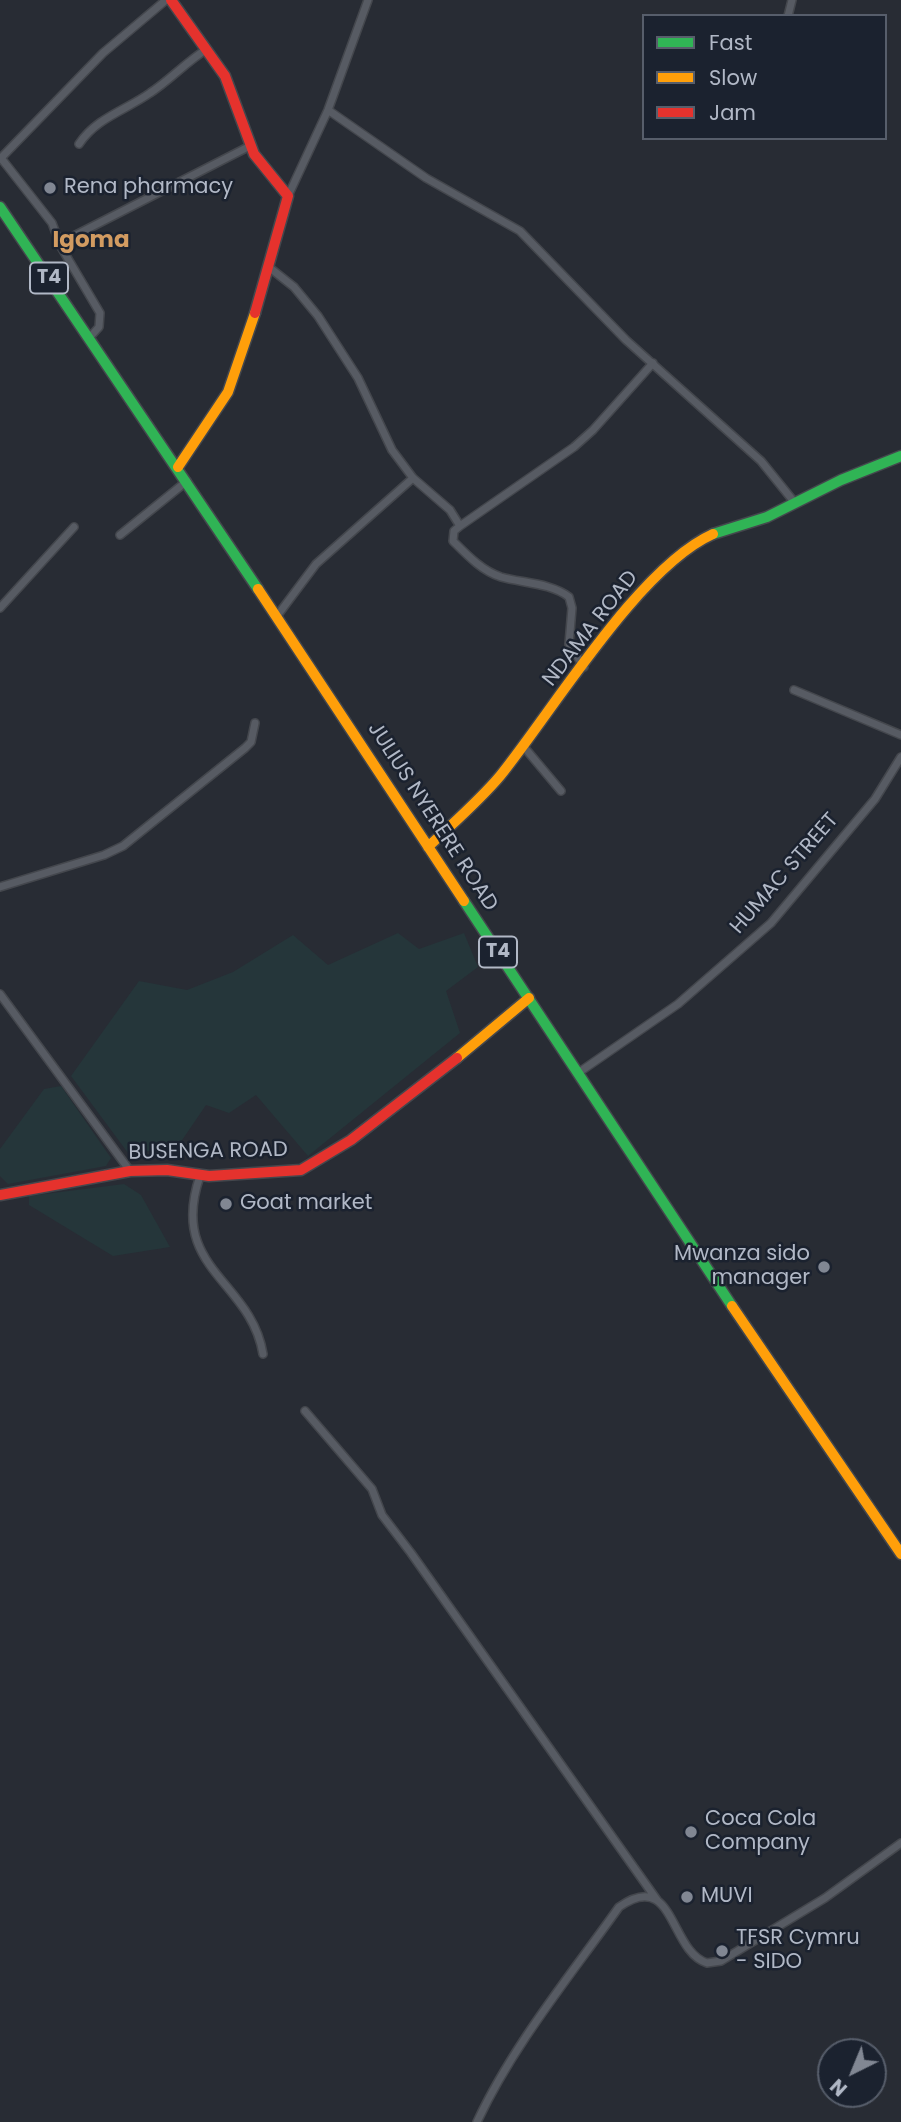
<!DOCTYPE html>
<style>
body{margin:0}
#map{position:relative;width:901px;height:2122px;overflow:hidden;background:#282c34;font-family:Poppins,sans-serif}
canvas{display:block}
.legend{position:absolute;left:642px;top:14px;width:245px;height:126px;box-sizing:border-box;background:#1b222f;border:2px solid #575e6b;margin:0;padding:9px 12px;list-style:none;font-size:21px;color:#b1b8c6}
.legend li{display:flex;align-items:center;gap:14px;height:35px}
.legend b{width:35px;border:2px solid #575e6b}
.north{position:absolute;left:817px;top:2038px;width:70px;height:70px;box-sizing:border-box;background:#1b222f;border:2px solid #575e6b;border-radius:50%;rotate:223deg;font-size:19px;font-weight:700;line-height:28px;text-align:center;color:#b1b8c6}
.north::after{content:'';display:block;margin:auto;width:24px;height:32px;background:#818793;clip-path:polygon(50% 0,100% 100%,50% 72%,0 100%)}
</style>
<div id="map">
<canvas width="901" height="2122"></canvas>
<ul class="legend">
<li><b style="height:9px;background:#30b455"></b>Fast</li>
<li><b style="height:9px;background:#ff9f0a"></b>Slow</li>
<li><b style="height:9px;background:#e5322d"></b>Jam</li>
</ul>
<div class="north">N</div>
</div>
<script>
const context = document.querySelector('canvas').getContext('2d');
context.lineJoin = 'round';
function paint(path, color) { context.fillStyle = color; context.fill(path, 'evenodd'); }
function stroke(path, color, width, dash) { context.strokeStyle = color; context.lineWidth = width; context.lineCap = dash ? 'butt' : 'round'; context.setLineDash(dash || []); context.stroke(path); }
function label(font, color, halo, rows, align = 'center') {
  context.font = font + ' Poppins,sans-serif'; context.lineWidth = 5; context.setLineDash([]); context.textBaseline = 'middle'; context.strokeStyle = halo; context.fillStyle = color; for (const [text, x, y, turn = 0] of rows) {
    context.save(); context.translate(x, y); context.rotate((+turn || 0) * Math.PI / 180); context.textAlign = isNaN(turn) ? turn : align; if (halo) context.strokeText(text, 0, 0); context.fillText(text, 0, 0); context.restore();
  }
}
paint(new Path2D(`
 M 398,933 L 419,949 L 464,933 L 478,967 L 446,991 L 460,1033 L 308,1156 L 256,1095 L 229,1113 L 206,1105 L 176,1149 L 128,1153 L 71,1076 L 139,981 L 187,990 L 233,972 L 293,935 L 328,965 Z
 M 61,1086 L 111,1158 L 106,1166 L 8,1184 L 0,1176 L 0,1149 L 44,1089 Z
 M 124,1184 L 141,1195 L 170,1247 L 113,1256 L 29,1205 L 29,1196 Z`), '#25363a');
const street = new Path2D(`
 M 788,16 L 792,0
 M 328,110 L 426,178 L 520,231 L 626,340 L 761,461 L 795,503
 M 79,144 C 96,118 126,110 150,93 C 170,80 186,62 207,49
 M 1,158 L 52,223 L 61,247 L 100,313 L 99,327 L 90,337
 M 0,159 L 103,53 L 166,0
 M 288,196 L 328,110 L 368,0
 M 60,243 L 250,146
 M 270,268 L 294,287 L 318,316 L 358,378 L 392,450 L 413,478 L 450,510 L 460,526 L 574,447 L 593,430 L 653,363
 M 460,526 L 454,531 L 453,541 C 467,555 482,571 501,577 C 522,583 551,583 569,597 L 572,608 L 569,644 L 584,667
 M 120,535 L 187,481
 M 0,608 L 74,527
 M 277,616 L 316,564 L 413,478
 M 794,690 L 901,735
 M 524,747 L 561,791
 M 0,887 L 104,855 L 123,846 L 245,748 L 251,742 L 255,723
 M 0,994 L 130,1171
 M 578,1073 L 678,1004 L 771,923 L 875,799 L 901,757
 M 200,1176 C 168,1269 251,1280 263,1354
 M 305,1411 L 372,1489 L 382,1515 L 411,1553 L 657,1900
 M 477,2122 C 513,2045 570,1976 619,1907 C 675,1868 669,1951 707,1963 L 721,1961 L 825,1898 L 901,1843`);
const fast = new Path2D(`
 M 0,207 L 258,589
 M 713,534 L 767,517 L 841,480 L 901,456
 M 464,901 L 732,1306`);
const slow = new Path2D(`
 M 178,467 L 228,392 L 255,313
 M 258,589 L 464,901
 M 428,847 C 452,824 479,801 500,776 C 554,709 639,567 713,534
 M 457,1058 L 529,998
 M 732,1306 L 901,1554`);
const jam = new Path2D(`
 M 171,0 L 225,76 L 254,154 L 288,196 L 255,313
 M 0,1195 L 130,1171 L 167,1170 L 209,1176 L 301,1170 L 351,1140 L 457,1058`);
stroke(street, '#44474d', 10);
stroke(fast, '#44474d', 13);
stroke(slow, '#44474d', 13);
stroke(jam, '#44474d', 13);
stroke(street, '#575b63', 7);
stroke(fast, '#30b455', 10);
stroke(slow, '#ff9f0a', 10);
stroke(jam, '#e5322d', 10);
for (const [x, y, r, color] of [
 [50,188,7,"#818793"],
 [226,1204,7,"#818793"],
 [824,1267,7,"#818793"],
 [691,1832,7,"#818793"],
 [687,1897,7,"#818793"],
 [722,1951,7,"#818793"]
]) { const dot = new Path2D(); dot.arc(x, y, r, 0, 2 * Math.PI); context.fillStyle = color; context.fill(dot); stroke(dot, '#1b222f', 2.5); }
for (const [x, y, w] of [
 [49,278,38],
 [498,952,38]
]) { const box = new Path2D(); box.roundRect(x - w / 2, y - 15.5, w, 31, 5); context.fillStyle = '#1b222f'; context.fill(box); stroke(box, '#b1b8c6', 2); }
label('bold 19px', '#b1b8c6', null, [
 ["T4",49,278],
 ["T4",498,952]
]);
label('21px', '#b1b8c6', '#1b222f', [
 ["Rena pharmacy",64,188],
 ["Goat market",240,1204],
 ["Mwanza sido",810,1255,"right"],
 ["manager",810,1279,"right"],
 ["Coca Cola",705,1820],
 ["Company",705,1844],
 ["MUVI",701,1897],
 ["TFSR Cymru",736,1939],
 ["- SIDO",736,1963]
], 'left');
label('21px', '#b1b8c6', '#1b222f', [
 ["NDAMA ROAD",591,629,-52],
 ["JULIUS NYERERE ROAD",432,817,57],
 ["HUMAC STREET",785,874,-49],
 ["BUSENGA ROAD",208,1152,-1]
]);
label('bold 23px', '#d29b61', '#1b222f', [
 ["Igoma",91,241]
]);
</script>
